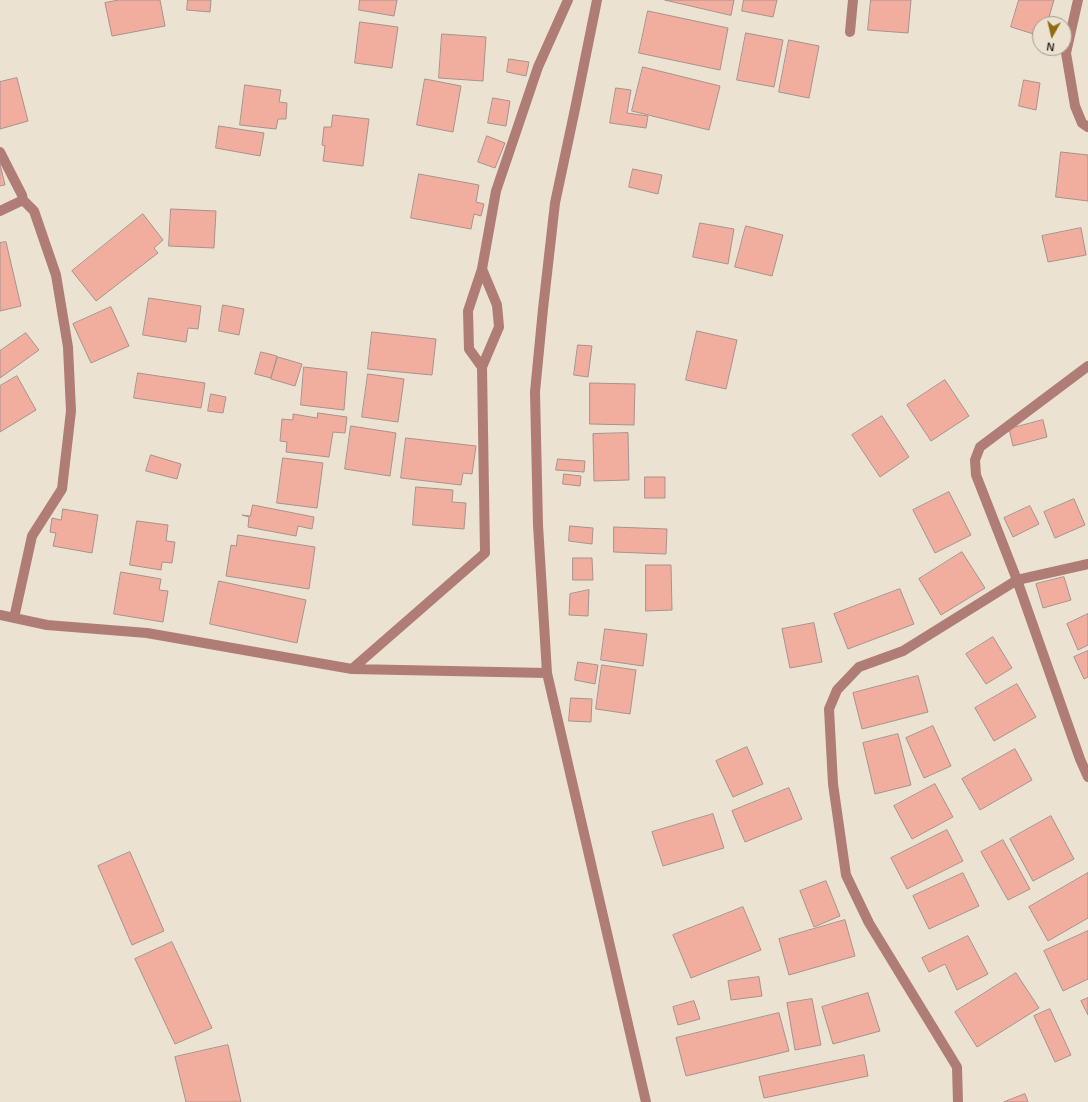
<!DOCTYPE html>
<style>
body{margin:0}
#map{position:relative;width:1088px;height:1102px;overflow:hidden;background:#ece2d1;font-family:Helvetica,sans-serif}
canvas{display:block}
.north{position:absolute;left:1032px;top:16px;width:40px;height:40px;box-sizing:border-box;background:#ece2d1;border:1px solid #a29a8d;border-radius:50%;rotate:188deg;font-size:11px;font-weight:700;line-height:16px;text-align:center;color:#332f28}
.north::after{content:'';display:block;margin:auto;width:14px;height:18px;background:#8d6c0f;clip-path:polygon(50% 0,100% 100%,50% 72%,0 100%)}
</style>
<div id="map">
<canvas width="1088" height="1102"></canvas>
<div class="north">N</div>
</div>
<script>
const context = document.querySelector('canvas').getContext('2d');
context.lineJoin = 'round';
function paint(path, color) { context.fillStyle = color; context.fill(path, 'evenodd'); }
function stroke(path, color, width, dash) { context.strokeStyle = color; context.lineWidth = width; context.lineCap = dash ? 'butt' : 'round'; context.setLineDash(dash || []); context.stroke(path); }
const building = new Path2D(`
 M 119,0 L 160,0 L 165,26 L 112,36 L 105,3 Z
 M 188,0 L 211,0 L 210,12 L 187,10 Z
 M 360,0 L 397,0 L 394,16 L 359,10 Z
 M 665,0 L 734,0 L 731,15 Z
 M 744,0 L 777,0 L 773,17 L 742,11 Z
 M 871,0 L 911,0 L 908,33 L 868,30 Z
 M 1019,0 L 1054,0 L 1047,24 L 1040,24 L 1040,36 L 1011,27 Z
 M 648,11 L 728,28 L 720,70 L 639,53 Z
 M 360,22 L 398,27 L 392,68 L 355,63 Z
 M 746,33 L 783,40 L 774,87 L 737,80 Z
 M 442,34 L 486,37 L 483,81 L 439,78 Z
 M 789,40 L 819,46 L 809,98 L 779,92 Z
 M 509,59 L 529,62 L 526,76 L 507,72 Z
 M 643,67 L 720,86 L 709,130 L 632,111 Z
 M 17,78 L 28,121 L 0,129 L 0,82 Z
 M 425,79 L 461,86 L 453,132 L 417,125 Z
 M 1024,80 L 1040,83 L 1036,110 L 1019,106 Z
 M 245,85 L 281,90 L 279,102 L 287,103 L 286,119 L 278,119 L 276,129 L 240,125 Z
 M 616,88 L 631,90 L 627,113 L 648,116 L 646,128 L 610,123 Z
 M 493,98 L 510,101 L 506,126 L 488,123 Z
 M 333,115 L 369,119 L 363,166 L 323,161 L 325,146 L 322,145 L 324,127 L 331,127 Z
 M 219,126 L 264,133 L 260,156 L 216,148 Z
 M 487,136 L 505,143 L 495,168 L 478,162 Z
 M 1061,152 L 1088,155 L 1088,201 L 1056,197 Z
 M 0,164 L 5,185 L 0,186 Z
 M 633,169 L 662,175 L 658,194 L 629,187 Z
 M 419,174 L 479,185 L 476,202 L 484,204 L 481,216 L 474,214 L 471,229 L 411,218 Z
 M 171,209 L 216,211 L 214,248 L 169,246 Z
 M 143,214 L 163,240 L 154,248 L 158,253 L 96,301 L 72,271 Z
 M 700,223 L 734,229 L 728,264 L 693,257 Z
 M 746,226 L 783,235 L 772,276 L 735,267 Z
 M 1081,228 L 1086,255 L 1048,262 L 1042,236 Z
 M 6,242 L 21,306 L 0,311 L 0,243 Z
 M 149,298 L 201,306 L 198,329 L 188,328 L 186,342 L 143,335 Z
 M 223,305 L 244,309 L 239,335 L 219,331 Z
 M 111,307 L 129,346 L 91,363 L 73,324 Z
 M 697,331 L 737,340 L 726,389 L 686,380 Z
 M 372,332 L 436,339 L 432,375 L 368,369 Z
 M 26,333 L 39,350 L 0,378 L 0,351 Z
 M 578,345 L 592,346 L 588,377 L 574,375 Z
 M 261,352 L 277,356 L 271,378 L 255,374 Z
 M 278,357 L 302,364 L 295,386 L 271,379 Z
 M 304,367 L 347,372 L 344,410 L 301,405 Z
 M 138,373 L 205,383 L 201,408 L 134,398 Z
 M 368,374 L 404,379 L 398,422 L 362,417 Z
 M 17,376 L 36,410 L 0,432 L 0,386 Z
 M 945,380 L 969,416 L 931,441 L 907,405 Z
 M 590,383 L 635,384 L 634,425 L 590,424 Z
 M 211,394 L 226,397 L 223,413 L 208,411 Z
 M 318,413 L 347,417 L 345,433 L 333,432 L 329,457 L 286,452 L 287,442 L 280,441 L 282,419 L 293,420 L 293,414 L 317,418 Z
 M 882,416 L 909,457 L 880,477 L 852,435 Z
 M 1043,420 L 1047,437 L 1013,446 L 1009,429 Z
 M 351,426 L 396,433 L 390,476 L 345,469 Z
 M 628,433 L 629,480 L 594,481 L 593,434 Z
 M 406,438 L 476,446 L 472,474 L 463,473 L 461,485 L 401,478 Z
 M 151,455 L 181,464 L 177,479 L 146,471 Z
 M 283,458 L 323,463 L 317,508 L 277,503 Z
 M 558,459 L 585,461 L 584,472 L 556,470 Z
 M 564,474 L 581,476 L 580,486 L 563,484 Z
 M 645,477 L 665,477 L 665,498 L 645,498 Z
 M 416,487 L 453,490 L 452,502 L 466,503 L 464,529 L 413,525 Z
 M 949,492 L 971,535 L 935,553 L 913,510 Z
 M 1074,499 L 1085,525 L 1055,538 L 1044,512 Z
 M 253,505 L 314,517 L 312,529 L 298,526 L 296,536 L 248,527 L 249,517 L 242,515 L 250,516 Z
 M 1030,506 L 1039,524 L 1013,537 L 1004,518 Z
 M 63,509 L 98,515 L 92,553 L 53,546 L 56,533 L 50,532 L 52,518 L 61,520 Z
 M 137,521 L 168,525 L 166,541 L 175,542 L 172,563 L 162,562 L 161,570 L 130,565 Z
 M 570,526 L 593,528 L 592,544 L 569,541 Z
 M 614,527 L 667,529 L 666,554 L 614,552 Z
 M 238,535 L 315,547 L 309,589 L 226,576 L 231,545 L 236,546 Z
 M 962,552 L 985,588 L 941,615 L 919,579 Z
 M 573,558 L 592,558 L 593,580 L 573,580 Z
 M 646,565 L 671,565 L 672,610 L 646,611 Z
 M 121,572 L 161,579 L 159,590 L 168,591 L 163,622 L 114,614 Z
 M 1064,577 L 1071,600 L 1043,608 L 1036,584 Z
 M 219,581 L 306,600 L 297,643 L 210,624 Z
 M 900,589 L 914,624 L 848,649 L 834,614 Z
 M 589,590 L 588,616 L 569,615 L 570,594 Z
 M 1088,614 L 1088,645 L 1078,650 L 1067,624 Z
 M 814,623 L 822,662 L 790,668 L 782,629 Z
 M 605,629 L 647,634 L 643,666 L 601,660 Z
 M 993,637 L 1012,668 L 986,684 L 966,654 Z
 M 1088,651 L 1088,677 L 1084,679 L 1074,657 Z
 M 578,662 L 598,665 L 595,684 L 575,680 Z
 M 602,665 L 636,670 L 630,714 L 596,709 Z
 M 918,676 L 928,712 L 862,729 L 853,693 Z
 M 1017,684 L 1036,717 L 994,741 L 975,708 Z
 M 571,698 L 592,699 L 591,722 L 569,721 Z
 M 933,726 L 951,766 L 924,778 L 906,738 Z
 M 898,734 L 911,785 L 875,794 L 863,743 Z
 M 747,747 L 763,784 L 733,797 L 716,761 Z
 M 1015,749 L 1032,780 L 980,810 L 962,779 Z
 M 935,784 L 953,817 L 912,839 L 894,806 Z
 M 789,788 L 802,819 L 745,842 L 732,811 Z
 M 713,814 L 724,848 L 663,866 L 652,832 Z
 M 1051,816 L 1074,859 L 1033,881 L 1010,839 Z
 M 947,830 L 963,861 L 907,889 L 891,858 Z
 M 1003,840 L 1030,889 L 1008,900 L 981,852 Z
 M 130,852 L 164,931 L 132,945 L 98,866 Z
 M 963,873 L 979,906 L 929,929 L 913,896 Z
 M 1088,873 L 1088,918 L 1048,941 L 1029,907 Z
 M 826,881 L 840,916 L 814,927 L 800,891 Z
 M 743,907 L 761,950 L 691,978 L 673,935 Z
 M 845,920 L 855,956 L 789,975 L 779,939 Z
 M 1088,931 L 1088,979 L 1063,991 L 1044,951 Z
 M 968,936 L 988,974 L 957,990 L 945,964 L 929,972 L 922,958 Z
 M 172,942 L 212,1028 L 175,1044 L 135,959 Z
 M 1016,973 L 1039,1008 L 977,1047 L 955,1012 Z
 M 759,977 L 762,996 L 731,1000 L 728,981 Z
 M 868,993 L 880,1031 L 833,1044 L 822,1007 Z
 M 1088,998 L 1088,1015 L 1081,1001 Z
 M 812,999 L 821,1045 L 795,1050 L 787,1003 Z
 M 694,1001 L 700,1019 L 678,1025 L 673,1007 Z
 M 1050,1009 L 1071,1055 L 1055,1062 L 1034,1016 Z
 M 779,1013 L 789,1051 L 686,1076 L 676,1038 Z
 M 228,1045 L 241,1102 L 186,1102 L 175,1057 Z
 M 864,1055 L 868,1076 L 764,1098 L 759,1077 Z
 M 1025,1094 L 1028,1102 L 1004,1102 Z`);
paint(building, '#f1ae9e');
stroke(building, '#a7928d', 1);
stroke(new Path2D(`
 M 597,0 L 575,109 L 555,203 L 543,309 L 535,392 L 538,525 L 547,673 L 646,1102
 M 1078,0 L 1066,53 L 1075,106 L 1082,123 L 1088,127
 M 850,32 L 853,0
 M 0,152 L 22,195 L 23,200 L 34,211 L 56,275 L 68,347 L 71,411 L 62,489 L 32,536 L 14,618
 M 0,211 L 23,200
 M 482,269 L 468,311 L 469,349 L 482,367
 M 1088,366 L 980,447 L 975,460 L 976,475 L 1017,580 L 1080,759 L 1088,777
 M 0,615 L 47,625 L 147,633 L 352,669 L 547,673
 M 352,669 L 485,553 L 482,367 L 499,327 L 497,305 L 482,269 L 496,191 L 538,67 L 568,0
 M 958,1102 L 957,1067 L 869,923 L 846,875 L 833,784 L 829,709 L 837,690 L 859,667 L 903,651 L 1017,580 L 1088,564`), '#af7c76', 10);
</script>
